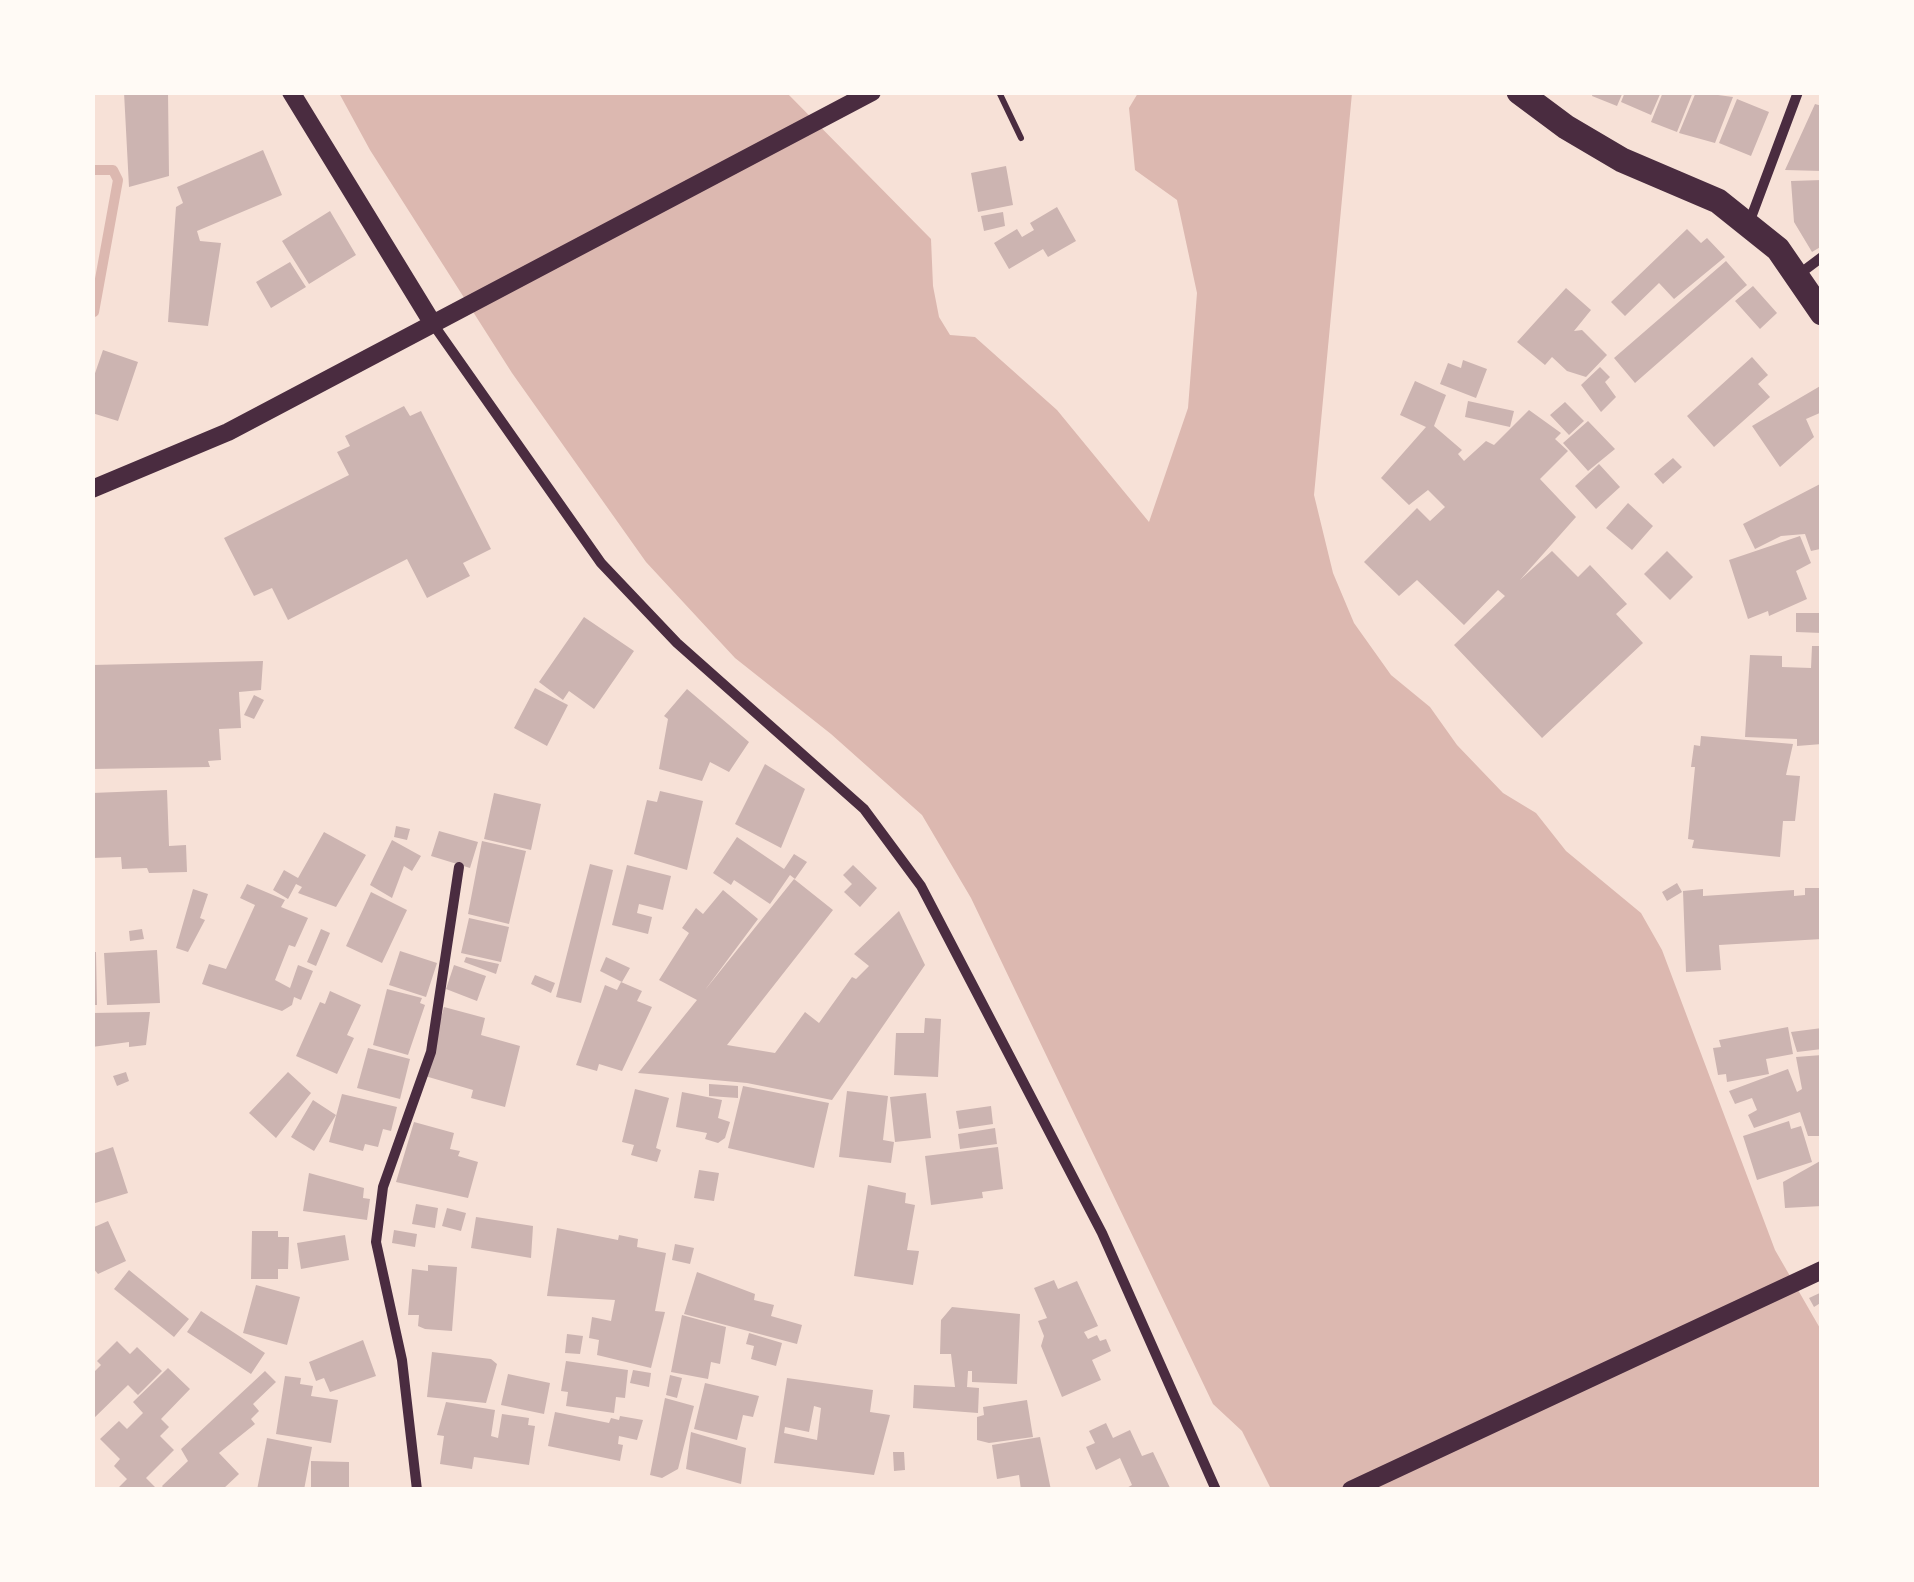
<!DOCTYPE html>
<style>
body{margin:0}
#map{position:relative;width:1914px;height:1582px;overflow:hidden;background:#f7e1d7;font-family:"Noto Sans",sans-serif}
canvas{display:block}
.frame{position:absolute;inset:0;border:95px solid #fffaf5;pointer-events:none}
</style>
<div id="map">
<canvas width="1914" height="1582"></canvas>
<div class="frame"></div>
</div>
<script>
const context = document.querySelector('canvas').getContext('2d');
context.lineJoin = 'round';
function paint(path, color) { context.fillStyle = color; context.fill(path, 'evenodd'); }
function stroke(path, color, width, dash) { context.strokeStyle = color; context.lineWidth = width; context.lineCap = dash ? 'butt' : 'round'; context.setLineDash(dash || []); context.stroke(path); }
paint(new Path2D(`
 M 339,93 L 787,93 L 931,239 L 933,286 L 939,317 L 950,335 L 975,337 L 1057,410 L 1149,522 L 1188,408 L 1197,293 L 1177,200 L 1135,170 L 1129,108 L 1138,93 L 1352,93 L 1314,495 L 1333,573 L 1354,623 L 1391,675 L 1430,707 L 1457,745 L 1503,793 L 1536,813 L 1566,851 L 1641,913 L 1662,950 L 1775,1250 L 1821,1330 L 1821,1489 L 1271,1489 L 1242,1431 L 1213,1404 L 971,898 L 922,815 L 831,734 L 735,658 L 646,562 L 512,373 L 370,150 Z`), '#dcb8b0');
stroke(new Path2D(`
 M 92,170 L 113,170 L 118,180 L 94,312`), '#dcb8b0', 10);
paint(new Path2D(`
 M 124,92 L 168,92 L 169,176 L 129,187 Z
 M 1593,92 L 1623,92 L 1617,106 L 1592,96 Z
 M 1625,92 L 1661,92 L 1651,115 L 1621,102 Z
 M 1663,92 L 1693,92 L 1677,132 L 1651,122 Z
 M 1696,92 L 1733,97 L 1715,143 L 1679,133 Z
 M 1737,99 L 1769,112 L 1751,156 L 1719,143 Z
 M 1815,104 L 1822,106 L 1822,171 L 1785,170 Z
 M 263,150 L 282,195 L 197,231 L 200,241 L 221,243 L 208,326 L 168,322 L 176,207 L 183,203 L 177,187 Z
 M 1006,166 L 1013,205 L 978,212 L 971,173 Z
 M 1822,180 L 1822,246 L 1812,252 L 1794,222 L 1791,181 Z
 M 1057,207 L 1076,241 L 1048,257 L 1043,249 L 1009,269 L 994,243 L 1017,229 L 1022,237 L 1034,230 L 1030,223 Z
 M 330,211 L 356,255 L 309,284 L 282,241 Z
 M 1003,212 L 1005,226 L 984,231 L 981,216 Z
 M 1687,229 L 1701,243 L 1707,238 L 1725,257 L 1674,299 L 1659,283 L 1625,316 L 1611,302 Z
 M 1726,261 L 1747,285 L 1635,383 L 1614,358 Z
 M 290,262 L 306,287 L 271,308 L 256,282 Z
 M 1753,286 L 1777,313 L 1760,329 L 1735,301 Z
 M 1566,288 L 1591,310 L 1574,331 L 1582,330 L 1607,355 L 1586,377 L 1567,371 L 1552,357 L 1545,365 L 1517,342 Z
 M 103,350 L 138,362 L 118,421 L 92,413 L 92,382 Z
 M 1752,357 L 1768,375 L 1758,384 L 1770,397 L 1714,447 L 1687,416 Z
 M 1463,360 L 1487,369 L 1476,398 L 1440,384 L 1448,363 L 1461,368 Z
 M 1600,367 L 1610,377 L 1605,382 L 1616,397 L 1601,412 L 1581,385 Z
 M 1415,381 L 1446,395 L 1434,426 L 1462,450 L 1458,454 L 1464,461 L 1486,441 L 1494,445 L 1529,410 L 1561,433 L 1555,439 L 1568,451 L 1540,479 L 1576,517 L 1520,580 L 1552,551 L 1578,577 L 1590,565 L 1627,604 L 1616,614 L 1643,643 L 1542,738 L 1454,645 L 1505,596 L 1498,590 L 1464,625 L 1417,580 L 1399,596 L 1364,562 L 1417,508 L 1430,521 L 1445,507 L 1428,490 L 1409,505 L 1381,478 L 1426,427 L 1400,415 Z
 M 1822,385 L 1822,412 L 1806,419 L 1814,437 L 1780,467 L 1752,426 Z
 M 1468,401 L 1514,411 L 1510,427 L 1465,417 Z
 M 1565,402 L 1584,421 L 1569,435 L 1550,415 Z
 M 404,406 L 410,416 L 421,411 L 491,549 L 463,563 L 470,576 L 427,598 L 407,559 L 288,620 L 272,588 L 254,596 L 224,538 L 349,475 L 337,452 L 350,446 L 345,436 Z
 M 1588,421 L 1615,449 L 1588,471 L 1563,443 Z
 M 1673,458 L 1682,467 L 1663,484 L 1654,474 Z
 M 1599,464 L 1620,487 L 1596,509 L 1575,486 Z
 M 1822,483 L 1820,549 L 1811,551 L 1805,534 L 1781,536 L 1755,549 L 1743,524 Z
 M 1628,503 L 1653,526 L 1632,550 L 1606,528 Z
 M 1800,536 L 1811,563 L 1796,571 L 1807,599 L 1769,616 L 1768,611 L 1748,619 L 1729,560 Z
 M 1667,551 L 1693,577 L 1670,600 L 1644,574 Z
 M 1796,613 L 1822,613 L 1822,633 L 1796,632 Z
 M 584,617 L 634,651 L 594,709 L 569,691 L 563,700 L 539,682 Z
 M 1812,646 L 1822,646 L 1822,744 L 1797,746 L 1797,739 L 1745,737 L 1750,655 L 1782,656 L 1782,667 L 1811,668 Z
 M 263,661 L 261,690 L 239,692 L 241,728 L 219,729 L 221,760 L 208,761 L 210,767 L 92,769 L 92,665 Z
 M 535,688 L 568,705 L 547,746 L 514,728 Z
 M 687,689 L 749,742 L 729,772 L 710,762 L 702,781 L 659,769 L 668,719 L 664,716 Z
 M 254,695 L 264,700 L 254,719 L 244,715 Z
 M 1701,736 L 1793,744 L 1786,775 L 1800,776 L 1795,821 L 1783,821 L 1780,857 L 1692,848 L 1694,840 L 1688,839 L 1695,767 L 1691,767 L 1694,745 L 1700,746 Z
 M 765,764 L 805,789 L 781,848 L 735,824 Z
 M 167,790 L 169,846 L 186,845 L 187,872 L 149,873 L 147,868 L 122,869 L 121,857 L 93,858 L 92,793 Z
 M 660,791 L 703,801 L 687,870 L 634,854 L 647,800 L 657,802 Z
 M 494,793 L 541,804 L 531,850 L 484,839 Z
 M 396,826 L 410,829 L 407,840 L 394,837 Z
 M 439,831 L 478,842 L 470,868 L 431,856 Z
 M 324,832 L 366,855 L 336,907 L 298,893 L 302,887 L 296,884 L 288,899 L 273,890 L 284,870 L 298,878 Z
 M 737,837 L 784,869 L 794,854 L 807,862 L 795,879 L 790,875 L 770,904 L 734,880 L 731,885 L 713,873 Z
 M 392,840 L 421,856 L 412,871 L 404,866 L 392,898 L 370,885 Z
 M 482,841 L 526,851 L 509,924 L 468,914 Z
 M 590,864 L 613,870 L 581,1003 L 556,997 Z
 M 627,865 L 671,876 L 663,910 L 639,904 L 637,913 L 652,917 L 648,934 L 612,925 Z
 M 853,865 L 877,888 L 860,907 L 844,892 L 852,884 L 843,875 Z
 M 794,879 L 833,910 L 727,1045 L 775,1053 L 805,1012 L 819,1023 L 852,977 L 856,979 L 869,966 L 854,954 L 899,911 L 925,965 L 832,1100 L 747,1083 L 638,1073 L 697,1000 L 659,980 L 689,933 L 682,928 L 696,908 L 703,914 L 723,890 L 758,919 L 705,990 Z
 M 1677,883 L 1682,892 L 1667,901 L 1662,892 Z
 M 247,884 L 285,900 L 281,907 L 308,918 L 295,947 L 289,945 L 275,980 L 290,988 L 298,965 L 313,971 L 301,1000 L 294,997 L 292,1005 L 282,1011 L 202,984 L 209,964 L 226,969 L 255,905 L 240,898 Z
 M 1805,888 L 1822,888 L 1822,939 L 1719,945 L 1721,970 L 1686,972 L 1683,891 L 1703,889 L 1703,896 L 1794,890 L 1794,896 L 1805,895 Z
 M 193,889 L 208,894 L 200,918 L 205,920 L 188,952 L 176,948 Z
 M 371,892 L 407,910 L 382,963 L 346,946 Z
 M 469,918 L 509,927 L 501,962 L 461,953 Z
 M 142,929 L 144,939 L 130,941 L 129,931 Z
 M 321,929 L 330,933 L 316,966 L 307,962 Z
 M 157,950 L 160,1003 L 107,1005 L 104,953 Z
 M 400,951 L 437,963 L 426,997 L 389,985 Z
 M 92,952 L 96,952 L 97,1005 L 92,1005 Z
 M 466,957 L 499,964 L 496,974 L 464,962 Z
 M 606,957 L 630,968 L 622,982 L 600,971 Z
 M 454,965 L 486,976 L 477,1001 L 446,989 Z
 M 535,975 L 555,983 L 551,993 L 531,984 Z
 M 621,982 L 642,991 L 637,1001 L 652,1007 L 622,1071 L 599,1064 L 597,1071 L 576,1065 L 605,985 L 617,990 Z
 M 387,989 L 422,998 L 420,1003 L 425,1005 L 408,1055 L 373,1045 Z
 M 330,991 L 361,1005 L 347,1035 L 354,1038 L 337,1074 L 296,1056 L 320,1002 L 325,1004 Z
 M 444,1007 L 485,1018 L 481,1035 L 520,1046 L 505,1107 L 471,1098 L 473,1090 L 425,1076 Z
 M 150,1012 L 146,1045 L 129,1047 L 129,1042 L 92,1047 L 92,1013 Z
 M 925,1018 L 941,1019 L 938,1077 L 894,1075 L 896,1033 L 924,1033 Z
 M 1788,1027 L 1793,1054 L 1766,1059 L 1769,1074 L 1727,1082 L 1726,1074 L 1718,1075 L 1713,1048 L 1721,1047 L 1719,1040 Z
 M 1822,1028 L 1822,1049 L 1797,1052 L 1791,1032 Z
 M 368,1048 L 410,1059 L 400,1099 L 357,1088 Z
 M 1822,1055 L 1822,1136 L 1808,1136 L 1800,1112 L 1754,1128 L 1748,1115 L 1757,1110 L 1752,1098 L 1735,1104 L 1729,1091 L 1788,1069 L 1797,1092 L 1802,1089 L 1796,1057 Z
 M 126,1072 L 129,1081 L 117,1086 L 113,1076 Z
 M 288,1072 L 311,1093 L 276,1138 L 249,1113 Z
 M 709,1084 L 738,1086 L 738,1098 L 709,1096 Z
 M 743,1086 L 829,1103 L 814,1168 L 728,1148 Z
 M 635,1089 L 669,1098 L 656,1148 L 661,1150 L 657,1162 L 631,1155 L 634,1145 L 622,1142 Z
 M 847,1091 L 888,1096 L 883,1140 L 894,1142 L 891,1163 L 839,1157 Z
 M 682,1092 L 722,1100 L 718,1118 L 730,1122 L 725,1138 L 718,1143 L 705,1139 L 707,1133 L 676,1127 Z
 M 926,1093 L 931,1138 L 895,1142 L 890,1097 Z
 M 342,1094 L 397,1107 L 391,1131 L 383,1129 L 378,1147 L 365,1144 L 363,1151 L 329,1142 Z
 M 313,1100 L 336,1115 L 314,1151 L 291,1137 Z
 M 991,1106 L 993,1124 L 959,1129 L 956,1111 Z
 M 1789,1121 L 1791,1129 L 1801,1126 L 1812,1162 L 1757,1180 L 1743,1136 Z
 M 414,1122 L 454,1133 L 450,1149 L 460,1151 L 458,1156 L 478,1162 L 468,1198 L 396,1182 Z
 M 995,1128 L 997,1144 L 960,1149 L 958,1134 Z
 M 113,1147 L 128,1193 L 92,1204 L 92,1154 Z
 M 998,1147 L 1003,1189 L 982,1192 L 983,1198 L 931,1205 L 925,1156 Z
 M 1822,1160 L 1822,1206 L 1785,1208 L 1783,1182 Z
 M 699,1170 L 719,1173 L 714,1201 L 694,1198 Z
 M 309,1173 L 364,1188 L 363,1198 L 370,1199 L 367,1220 L 303,1211 Z
 M 868,1185 L 906,1193 L 905,1203 L 915,1205 L 907,1250 L 919,1251 L 913,1285 L 854,1276 Z
 M 416,1204 L 438,1208 L 435,1228 L 412,1224 Z
 M 447,1208 L 466,1213 L 461,1231 L 442,1226 Z
 M 476,1217 L 533,1226 L 531,1258 L 471,1248 Z
 M 108,1221 L 126,1261 L 98,1274 L 92,1267 L 92,1228 Z
 M 557,1228 L 618,1240 L 619,1235 L 638,1239 L 637,1247 L 666,1253 L 655,1311 L 665,1312 L 651,1368 L 597,1355 L 599,1340 L 589,1338 L 592,1317 L 611,1321 L 615,1300 L 547,1296 Z
 M 394,1230 L 417,1234 L 415,1247 L 392,1243 Z
 M 252,1231 L 278,1231 L 278,1237 L 289,1237 L 288,1269 L 278,1269 L 278,1279 L 251,1279 Z
 M 345,1235 L 349,1260 L 301,1269 L 297,1243 Z
 M 675,1244 L 694,1248 L 690,1264 L 672,1260 Z
 M 428,1265 L 457,1267 L 452,1331 L 425,1329 L 418,1326 L 419,1315 L 408,1315 L 412,1269 L 428,1271 Z
 M 129,1270 L 189,1319 L 174,1337 L 114,1289 Z
 M 697,1272 L 755,1294 L 754,1300 L 774,1305 L 771,1316 L 802,1325 L 797,1344 L 684,1314 Z
 M 1054,1280 L 1058,1289 L 1077,1281 L 1098,1326 L 1084,1332 L 1088,1339 L 1097,1335 L 1100,1341 L 1106,1339 L 1111,1351 L 1092,1360 L 1101,1380 L 1062,1397 L 1041,1346 L 1044,1336 L 1038,1321 L 1047,1318 L 1034,1288 Z
 M 256,1285 L 300,1297 L 287,1345 L 243,1333 Z
 M 1822,1292 L 1822,1302 L 1814,1307 L 1809,1298 Z
 M 952,1307 L 1020,1314 L 1017,1384 L 972,1382 L 972,1371 L 968,1371 L 967,1387 L 979,1388 L 978,1413 L 913,1408 L 914,1385 L 955,1387 L 951,1354 L 940,1354 L 941,1320 Z
 M 201,1311 L 265,1353 L 251,1374 L 187,1332 Z
 M 682,1315 L 726,1327 L 720,1364 L 711,1362 L 708,1379 L 671,1372 Z
 M 749,1333 L 782,1343 L 776,1366 L 751,1359 L 754,1346 L 746,1344 Z
 M 567,1334 L 583,1336 L 580,1354 L 565,1353 Z
 M 363,1340 L 376,1376 L 330,1392 L 324,1378 L 316,1381 L 309,1362 Z
 M 117,1341 L 130,1354 L 137,1347 L 162,1371 L 138,1395 L 128,1385 L 92,1420 L 92,1374 L 101,1365 L 97,1361 Z
 M 432,1352 L 491,1359 L 497,1364 L 486,1403 L 427,1397 Z
 M 566,1361 L 628,1370 L 625,1398 L 616,1397 L 614,1413 L 566,1406 L 568,1392 L 561,1391 Z
 M 168,1368 L 190,1389 L 161,1419 L 169,1427 L 160,1436 L 174,1450 L 146,1478 L 158,1490 L 116,1490 L 127,1479 L 114,1466 L 120,1459 L 100,1439 L 119,1421 L 127,1429 L 143,1413 L 133,1402 Z
 M 633,1370 L 651,1373 L 649,1387 L 630,1383 Z
 M 265,1371 L 276,1382 L 253,1404 L 259,1411 L 251,1419 L 255,1424 L 219,1453 L 239,1474 L 222,1490 L 165,1490 L 162,1486 L 188,1461 L 181,1449 Z
 M 508,1374 L 550,1383 L 544,1414 L 501,1405 Z
 M 670,1375 L 682,1378 L 677,1398 L 666,1395 Z
 M 285,1376 L 301,1378 L 300,1384 L 313,1386 L 311,1396 L 338,1400 L 331,1443 L 276,1434 Z
 M 787,1378 L 873,1390 L 870,1412 L 890,1415 L 874,1475 L 774,1463 ZM 814,1406 L 821,1408 L 817,1440 L 784,1433 L 785,1427 L 809,1432 Z
 M 705,1383 L 759,1396 L 753,1417 L 743,1415 L 737,1440 L 694,1429 Z
 M 665,1398 L 694,1406 L 678,1469 L 662,1478 L 650,1475 Z
 M 1027,1400 L 1033,1437 L 989,1443 L 977,1440 L 977,1417 L 984,1415 L 983,1407 Z
 M 446,1402 L 495,1410 L 491,1436 L 498,1438 L 502,1414 L 529,1418 L 528,1425 L 535,1426 L 529,1465 L 474,1457 L 472,1469 L 440,1464 L 444,1436 L 437,1435 Z
 M 555,1412 L 609,1423 L 611,1418 L 619,1420 L 620,1416 L 643,1420 L 637,1440 L 619,1436 L 618,1444 L 623,1445 L 620,1461 L 548,1446 Z
 M 1106,1423 L 1113,1438 L 1130,1430 L 1142,1456 L 1153,1452 L 1171,1490 L 1123,1490 L 1132,1485 L 1120,1458 L 1096,1470 L 1086,1447 L 1095,1443 L 1089,1431 Z
 M 691,1432 L 746,1448 L 741,1484 L 686,1469 Z
 M 1040,1437 L 1051,1490 L 1021,1490 L 1019,1475 L 997,1479 L 992,1445 Z
 M 267,1438 L 312,1447 L 304,1490 L 257,1490 Z
 M 893,1452 L 904,1452 L 905,1470 L 894,1471 Z
 M 311,1461 L 349,1462 L 349,1490 L 311,1490 Z`), '#ccb4b1');
stroke(new Path2D(`
 M 999,92 L 1021,138`), '#4a2c40', 6);
stroke(new Path2D(`
 M 1749,223 L 1798,92
 M 1798,275 L 1822,257
 M 433,324 L 601,563 L 677,643 L 864,809 L 921,886 L 1102,1233 L 1216,1490
 M 417,1490 L 402,1360 L 376,1242 L 383,1187 L 431,1052 L 459,867`), '#4a2c40', 10);
stroke(new Path2D(`
 M 291,92 L 433,324
 M 92,489 L 228,432 L 872,92
 M 1351,1490 L 1822,1270`), '#4a2c40', 18);
stroke(new Path2D(`
 M 1519,92 L 1566,127 L 1622,160 L 1718,201 L 1778,249 L 1822,313`), '#4a2c40', 25);
</script>
